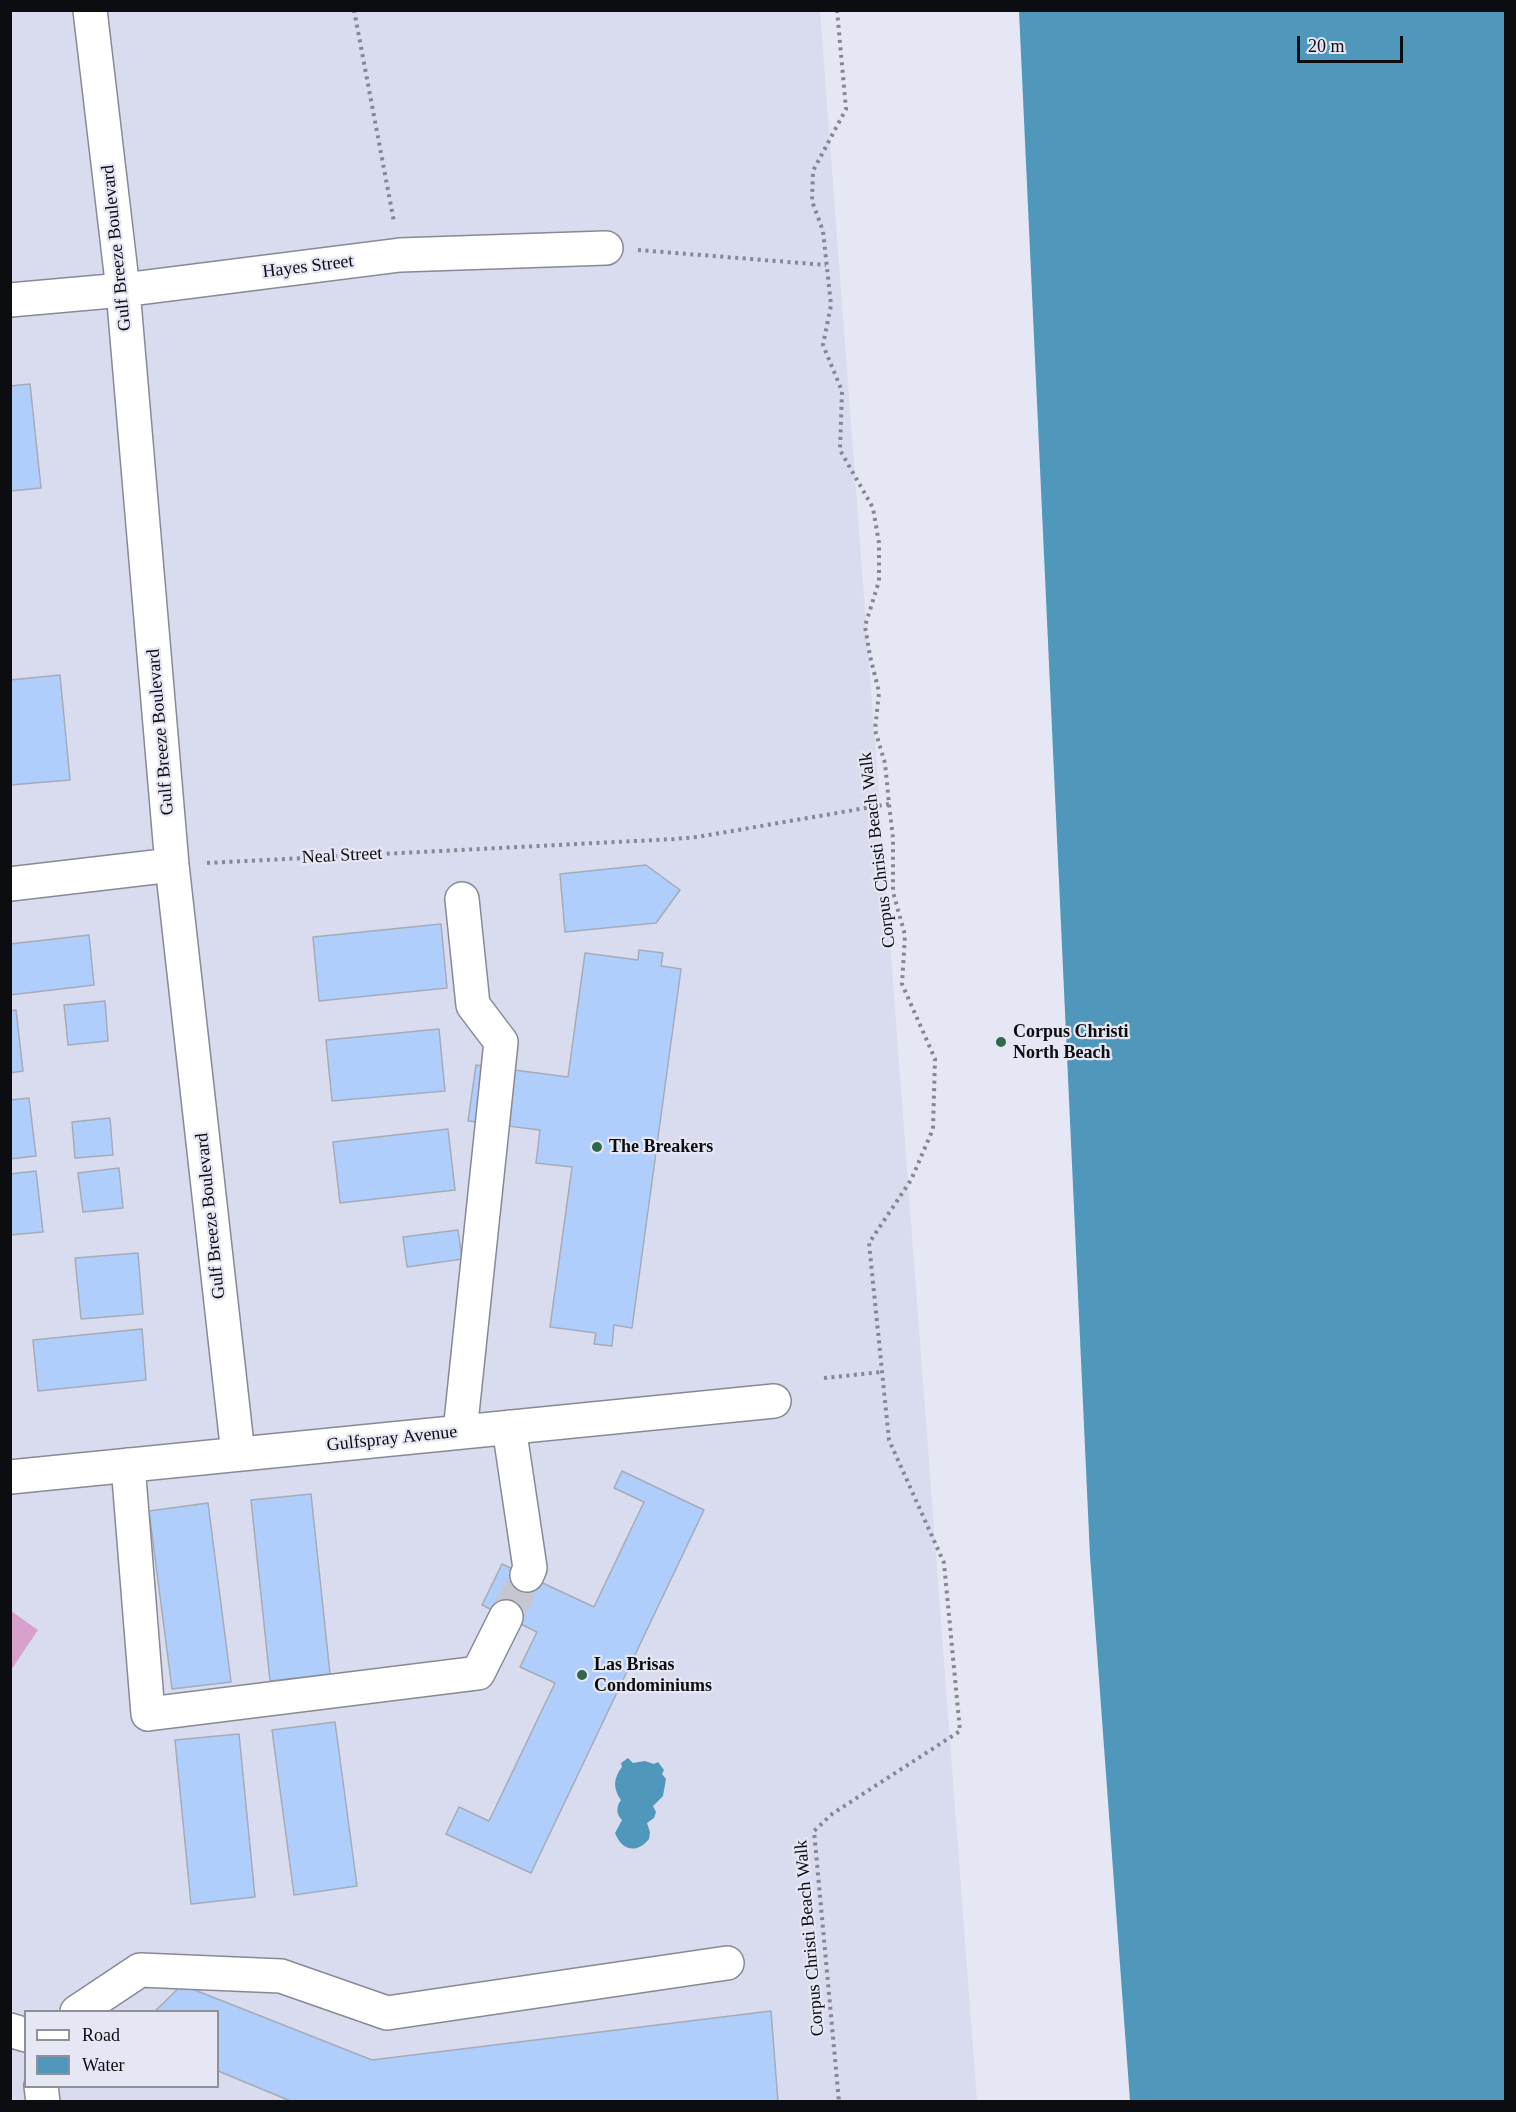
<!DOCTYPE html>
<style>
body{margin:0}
#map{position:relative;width:1516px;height:2112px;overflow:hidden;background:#e6e7f4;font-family:Georgia,serif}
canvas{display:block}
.frame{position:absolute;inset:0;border:12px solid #0c0d11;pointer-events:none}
.legend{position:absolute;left:24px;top:2010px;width:195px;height:78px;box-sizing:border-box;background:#e6e7f4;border:2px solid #8f9099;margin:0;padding:8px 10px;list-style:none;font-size:18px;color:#0c0d11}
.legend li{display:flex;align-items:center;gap:12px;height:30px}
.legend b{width:30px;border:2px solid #8f9099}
.scale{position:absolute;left:1297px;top:36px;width:106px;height:27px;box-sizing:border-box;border:3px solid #0c0d11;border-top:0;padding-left:8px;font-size:18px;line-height:21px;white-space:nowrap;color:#0c0d11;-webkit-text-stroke:4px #e6e7f4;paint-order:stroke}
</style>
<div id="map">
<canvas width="1516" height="2112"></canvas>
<div class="frame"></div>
<ul class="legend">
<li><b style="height:8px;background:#fff"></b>Road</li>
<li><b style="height:16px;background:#5097bc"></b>Water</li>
</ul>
<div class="scale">20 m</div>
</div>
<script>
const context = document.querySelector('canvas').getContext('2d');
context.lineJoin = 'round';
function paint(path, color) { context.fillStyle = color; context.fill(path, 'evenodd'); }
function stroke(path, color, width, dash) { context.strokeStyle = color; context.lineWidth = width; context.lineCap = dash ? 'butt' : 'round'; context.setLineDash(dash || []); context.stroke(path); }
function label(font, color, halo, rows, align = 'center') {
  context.font = font + ' Georgia,serif'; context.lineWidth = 4.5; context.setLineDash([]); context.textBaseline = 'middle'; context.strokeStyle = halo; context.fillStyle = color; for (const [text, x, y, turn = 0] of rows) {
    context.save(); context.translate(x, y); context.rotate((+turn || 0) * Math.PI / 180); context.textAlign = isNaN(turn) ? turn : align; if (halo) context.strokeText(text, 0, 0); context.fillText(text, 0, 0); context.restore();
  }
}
paint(new Path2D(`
 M 11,11 L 820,11 L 977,2101 L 11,2102 ZM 26,2012 L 218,2012 L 218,2086 L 26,2086 Z`), '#d9dbee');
paint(new Path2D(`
 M 11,1611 L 38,1630 L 11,1670 Z`), '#d6a1cd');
paint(new Path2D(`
 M 1019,11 L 1505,11 L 1505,2101 L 1130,2101 L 1090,1556 Z
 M 628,1758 L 633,1763 L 645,1761 L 654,1764 L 658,1762 L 664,1770 L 662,1774 L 666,1779 L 663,1796 L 653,1806 L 656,1812 L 654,1818 L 647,1823 L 650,1832 L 649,1839 C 637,1854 622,1851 615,1833 L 622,1820 C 616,1814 616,1807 621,1800 C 613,1789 613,1778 622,1767 L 621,1763 Z`), '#5097bc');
const building = new Path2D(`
 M 30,384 L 41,488 L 10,491 L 10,386 Z
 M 60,675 L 70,780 L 10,785 L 10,680 Z
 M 646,865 L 680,890 L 656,923 L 565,932 L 560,874 Z
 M 441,924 L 447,988 L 319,1001 L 313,937 Z
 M 89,935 L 94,985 L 10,995 L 10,944 Z
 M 639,950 L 663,953 L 661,966 L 681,969 L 632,1328 L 614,1325 L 612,1346 L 594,1344 L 596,1333 L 550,1327 L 572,1167 L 536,1163 L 540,1130 L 468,1121 L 476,1065 L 568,1077 L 585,953 L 638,960 Z
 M 105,1001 L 108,1041 L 68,1045 L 64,1005 Z
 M 16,1010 L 23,1071 L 10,1073 L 10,1011 Z
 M 439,1029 L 445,1091 L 332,1101 L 326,1040 Z
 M 29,1098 L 36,1156 L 10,1159 L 10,1100 Z
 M 110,1118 L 113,1155 L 75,1158 L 72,1122 Z
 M 448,1129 L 455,1190 L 340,1203 L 333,1142 Z
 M 119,1168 L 123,1208 L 83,1212 L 78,1173 Z
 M 36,1171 L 43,1232 L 10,1235 L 10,1174 Z
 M 458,1230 L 462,1259 L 407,1267 L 403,1237 Z
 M 138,1253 L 143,1314 L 81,1319 L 75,1258 Z
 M 142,1329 L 146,1380 L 38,1391 L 33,1340 Z
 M 622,1471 L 704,1510 L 531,1873 L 446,1834 L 459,1807 L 489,1821 L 555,1683 L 520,1667 L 537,1632 L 482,1605 L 502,1564 L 594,1607 L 644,1502 L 614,1488 Z
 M 311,1494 L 330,1674 L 270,1681 L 251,1500 Z
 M 208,1503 L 231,1682 L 172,1689 L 149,1511 Z
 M 335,1722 L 357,1886 L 294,1895 L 272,1730 Z
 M 239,1734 L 255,1897 L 191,1904 L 175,1740 Z
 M 182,1985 L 372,2060 L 771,2011 L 778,2102 L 293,2102 L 218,2071 L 218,2012 L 154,2012 Z`);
paint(building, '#b0cefc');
stroke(building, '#a5acb7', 1.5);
stroke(new Path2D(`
 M 506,1617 L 527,1575`), '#c5c6d2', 33, [33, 16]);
const minor = new Path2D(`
 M 90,10 L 123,290 L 172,865 L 238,1454
 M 10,300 L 123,290 L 400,255 L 606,248
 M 10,884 L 172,865
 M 509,1427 L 530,1568 L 527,1575
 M 460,1432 L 501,1042 L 473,1005 L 462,899
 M 128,1465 L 148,1714 L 478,1673 L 506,1617
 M 10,1477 L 774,1401
 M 77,2012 L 140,1970 L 281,1976 L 387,2013 L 727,1963
 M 10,2030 L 26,2035
 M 41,2086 L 43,2102`);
stroke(minor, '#888995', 36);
stroke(new Path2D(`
 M 354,10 L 394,222
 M 837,10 L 846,109 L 813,171 L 812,201 L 823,231 L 831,305 L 823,345 L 842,391 L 840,450 L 873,508 L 879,543 L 879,581 L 865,626 L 870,656 L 879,692 L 875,730 L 885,763 L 889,804 L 893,838 L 893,892 L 905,935 L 902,984 L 935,1059 L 933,1129 L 911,1180 L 869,1243 L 889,1440 L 944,1563 L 960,1731 L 832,1814 L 814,1831 L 839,2102
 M 638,250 L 826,265
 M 207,863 L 674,839 L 697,837 L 889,804
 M 824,1378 L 882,1372`), '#868790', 4, [3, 4.5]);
stroke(minor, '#fff', 33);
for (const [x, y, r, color] of [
 [1001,1042,6,"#31674d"],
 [597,1147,6,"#31674d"],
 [582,1675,6,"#31674d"]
]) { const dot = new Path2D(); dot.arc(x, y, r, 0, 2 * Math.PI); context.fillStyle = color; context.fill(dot); stroke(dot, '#e6e7f4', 2); }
label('18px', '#0c0d11', '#e6e7f4', [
 ["Gulf Breeze Boulevard",117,248,-96],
 ["Hayes Street",308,267,-7],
 ["Gulf Breeze Boulevard",161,732,-95],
 ["Corpus Christi Beach Walk",878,850,-97],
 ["Neal Street",342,856,-3],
 ["Gulf Breeze Boulevard",211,1216,-96],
 ["Gulfspray Avenue",392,1439,-6],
 ["Corpus Christi Beach Walk",810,1938,-95]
]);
label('bold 18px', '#0c0d11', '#e6e7f4', [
 ["Corpus Christi",1013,1032],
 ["North Beach",1013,1053],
 ["The Breakers",609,1147],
 ["Las Brisas",594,1665],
 ["Condominiums",594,1686]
], 'left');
</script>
